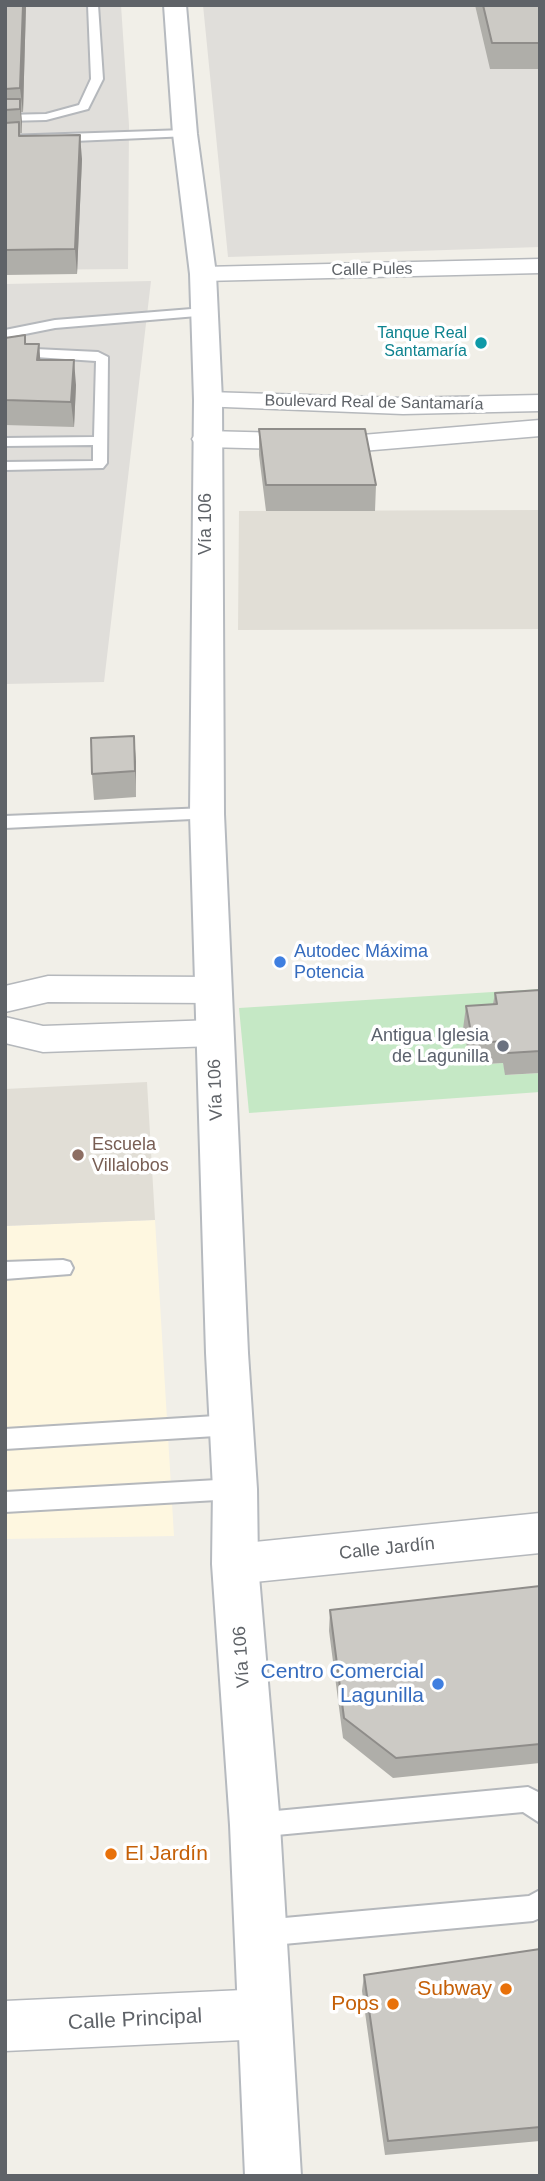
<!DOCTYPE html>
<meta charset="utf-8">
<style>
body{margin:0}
#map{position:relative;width:545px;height:2181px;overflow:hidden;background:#f1efe8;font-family:Arial,sans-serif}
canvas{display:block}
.frame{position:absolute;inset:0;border:7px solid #5f6368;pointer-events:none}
</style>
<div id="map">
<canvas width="545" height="2181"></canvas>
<div class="frame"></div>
</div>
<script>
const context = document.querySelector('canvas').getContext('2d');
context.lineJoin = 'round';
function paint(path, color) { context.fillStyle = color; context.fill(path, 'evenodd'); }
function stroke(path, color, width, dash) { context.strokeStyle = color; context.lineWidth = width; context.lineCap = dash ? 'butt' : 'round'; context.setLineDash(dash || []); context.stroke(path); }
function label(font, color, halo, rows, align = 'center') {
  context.font = font + ' Arial,sans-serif'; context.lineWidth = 7; context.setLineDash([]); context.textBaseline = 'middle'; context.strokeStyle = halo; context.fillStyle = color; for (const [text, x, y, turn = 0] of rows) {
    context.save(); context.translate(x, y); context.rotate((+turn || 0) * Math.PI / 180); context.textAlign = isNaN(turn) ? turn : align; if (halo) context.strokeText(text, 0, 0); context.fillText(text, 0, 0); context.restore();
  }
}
paint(new Path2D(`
 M 155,1220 L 174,1536 L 5,1539 L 5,1226 Z`), '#fef7e0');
paint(new Path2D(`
 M 5,5 L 121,5 L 129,125 L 128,269 L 5,270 Z
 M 203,5 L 540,5 L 540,247 L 228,257 Z
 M 151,281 L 104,682 L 5,684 L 5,284 Z`), '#e0deda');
paint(new Path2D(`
 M 540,510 L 540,629 L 238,630 L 239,511 Z
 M 147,1082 L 155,1220 L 5,1226 L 5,1089 Z`), '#e1ded6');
paint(new Path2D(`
 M 540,989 L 540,1013 L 471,1065 L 503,1063 L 506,1075 L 540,1073 L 540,1092 L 249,1113 L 239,1008 Z`), '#c5e8c5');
const service = new Path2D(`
 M 88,5 L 98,5 L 103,79 L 88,109 L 46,120 L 5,121 L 5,115 L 46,114 L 79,105 L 91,79 Z
 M 185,130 L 189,132 L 189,136 L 5,144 L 5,136 Z
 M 204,308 L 211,312 L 209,315 L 55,328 L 5,338 L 5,330 L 55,320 Z
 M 5,338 L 10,339 L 14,348 L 98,352 L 108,357 L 107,463 L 103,468 L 5,470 L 5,462 L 93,461 L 93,445 L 5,446 L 5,438 L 94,437 L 96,361 L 5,355 Z
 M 207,808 L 216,814 L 213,818 L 5,828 L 5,816 Z
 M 63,1260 L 70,1262 L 73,1268 L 70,1274 L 5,1279 L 5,1262 Z
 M 232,1415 L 240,1418 L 243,1425 L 240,1432 L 232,1435 L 5,1449 L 5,1429 Z
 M 235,1479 L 243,1482 L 246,1489 L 243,1496 L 235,1499 L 5,1512 L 5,1492 Z
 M 528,1787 L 540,1793 L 540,1823 L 523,1812 L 255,1837 L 246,1834 L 243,1825 L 246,1816 L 255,1813 Z
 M 540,1890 L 540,1918 L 533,1921 L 262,1946 L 253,1942 L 249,1933 L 253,1924 L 262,1920 L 529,1896 Z`);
const minor = new Path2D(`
 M 540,259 L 540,273 L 203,281 L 194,279 L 191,274 L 194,269 L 203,267 Z
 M 208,392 L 403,398 L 540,395 L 540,411 L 403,414 L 199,406 L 195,400 L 199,394 Z
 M 540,420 L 540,436 L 362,451 L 206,447 L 196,445 L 192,439 L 196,433 L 206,431 L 362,435 Z
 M 48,976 L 212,977 L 224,981 L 230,990 L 224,999 L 212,1003 L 48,1002 L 5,1012 L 5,986 Z
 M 5,1017 L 43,1026 L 214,1020 L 227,1024 L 232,1033 L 227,1042 L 214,1046 L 43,1052 L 5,1043 Z
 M 540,1513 L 540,1553 L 235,1584 L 220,1578 L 213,1564 L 220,1550 L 235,1544 Z
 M 265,1989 L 283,1996 L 290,2014 L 283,2032 L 265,2039 L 5,2051 L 5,2001 Z`);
const secondary = new Path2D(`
 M 164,5 L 186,5 L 197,134 L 216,274 L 222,400 L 224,814 L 248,1353 L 257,1489 L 258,1564 L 280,1825 L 301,2176 L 245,2176 L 230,1825 L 212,1564 L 213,1489 L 206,1353 L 190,814 L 194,400 L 190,274 L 173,134 Z`);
stroke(service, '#b5b8bc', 4);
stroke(minor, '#b5b8bc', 3);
stroke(secondary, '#b6babf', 4);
paint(service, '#fff');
paint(minor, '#fff');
paint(secondary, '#fff');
paint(new Path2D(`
 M 5,5 L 26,5 L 23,112 L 21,112 L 22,133 L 20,133 L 21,136 L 82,159 L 77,274 L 5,275 Z
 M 475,5 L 540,5 L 540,69 L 490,69 Z
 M 5,338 L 26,344 L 39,344 L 40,360 L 76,385 L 74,427 L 5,425 Z
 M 259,429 L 376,485 L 375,511 L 266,511 L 259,455 Z
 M 134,736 L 136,797 L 94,800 L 92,774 Z
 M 540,990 L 540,1073 L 505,1075 L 503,1063 L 471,1065 L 463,1029 L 466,1006 L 493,1004 L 495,993 Z
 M 540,1586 L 540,1763 L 393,1778 L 343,1738 L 329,1631 L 330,1610 Z
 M 540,1949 L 540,2141 L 385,2155 L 362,1991 L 364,1975 Z`), '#afaea9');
paint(new Path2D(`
 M 23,5 L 26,5 L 23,112 L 20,88 Z
 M 20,99 L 22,123 L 22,133 L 20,109 Z
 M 80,135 L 82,159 L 77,274 L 75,249 Z
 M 39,344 L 41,369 L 37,360 Z
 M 74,360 L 76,385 L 74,427 L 71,402 Z
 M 134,736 L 136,762 L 136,797 L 135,771 Z`), '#8f8d8a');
const building = new Path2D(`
 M 5,5 L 23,5 L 20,88 L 5,89 Z
 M 483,5 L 540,5 L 540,43 L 492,43 Z
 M 5,99 L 20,99 L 20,109 L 5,110 Z
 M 19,122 L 19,136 L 80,135 L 75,249 L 5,250 L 5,123 Z
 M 25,335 L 25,344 L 39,344 L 37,360 L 74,360 L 71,402 L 5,400 L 5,338 Z
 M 259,429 L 365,429 L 376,485 L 266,485 Z
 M 134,736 L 135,771 L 92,774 L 91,738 Z
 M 540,990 L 540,1051 L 508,1053 L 506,1041 L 473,1043 L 466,1006 L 497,1004 L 495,993 Z
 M 540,1586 L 540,1744 L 396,1758 L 344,1718 L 330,1610 Z
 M 540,1949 L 540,2127 L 388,2141 L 364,1975 Z`);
paint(building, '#cccac5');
stroke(building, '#8f8d8a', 2);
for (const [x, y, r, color] of [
 [481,343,7,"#0f9aa8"],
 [280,962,7,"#3f7fe0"],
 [503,1046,7,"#6b7280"],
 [78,1155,7,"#8d6e63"],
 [438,1684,7,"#3f7fe0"],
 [111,1854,7,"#e8710a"],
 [506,1989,7,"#e8710a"],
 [393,2004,7,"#e8710a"]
]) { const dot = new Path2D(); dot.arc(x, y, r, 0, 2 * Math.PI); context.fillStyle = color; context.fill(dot); stroke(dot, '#fff', 2.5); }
label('16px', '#5f6368', '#fff', [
 ["Calle Pules",372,270,-1],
 ["Boulevard Real de Santamaría",374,403,1]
]);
label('16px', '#0d838f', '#fff', [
 ["Tanque Real",467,334],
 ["Santamaría",467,352]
], 'right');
label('18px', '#5f6368', '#fff', [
 ["Vía 106",206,524,-90],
 ["Vía 106",216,1090,-92],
 ["Calle Jardín",387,1549,-6],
 ["Vía 106",242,1657,-94]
]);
label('18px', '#366cbe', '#fff', [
 ["Autodec Máxima",294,952],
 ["Potencia",294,973]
], 'left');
label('18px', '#5b616d', '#fff', [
 ["Antigua Iglesia",489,1036],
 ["de Lagunilla",489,1057]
], 'right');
label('18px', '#785e54', '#fff', [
 ["Escuela",92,1145],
 ["Villalobos",92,1166]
], 'left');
label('21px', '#366cbe', '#fff', [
 ["Centro Comercial",424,1672],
 ["Lagunilla",424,1696]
], 'right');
label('21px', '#c56008', '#fff', [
 ["El Jardín",125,1854,"left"],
 ["Subway",492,1989],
 ["Pops",379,2004]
], 'right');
label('21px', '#5f6368', '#fff', [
 ["Calle Principal",135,2020,-3]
]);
</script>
